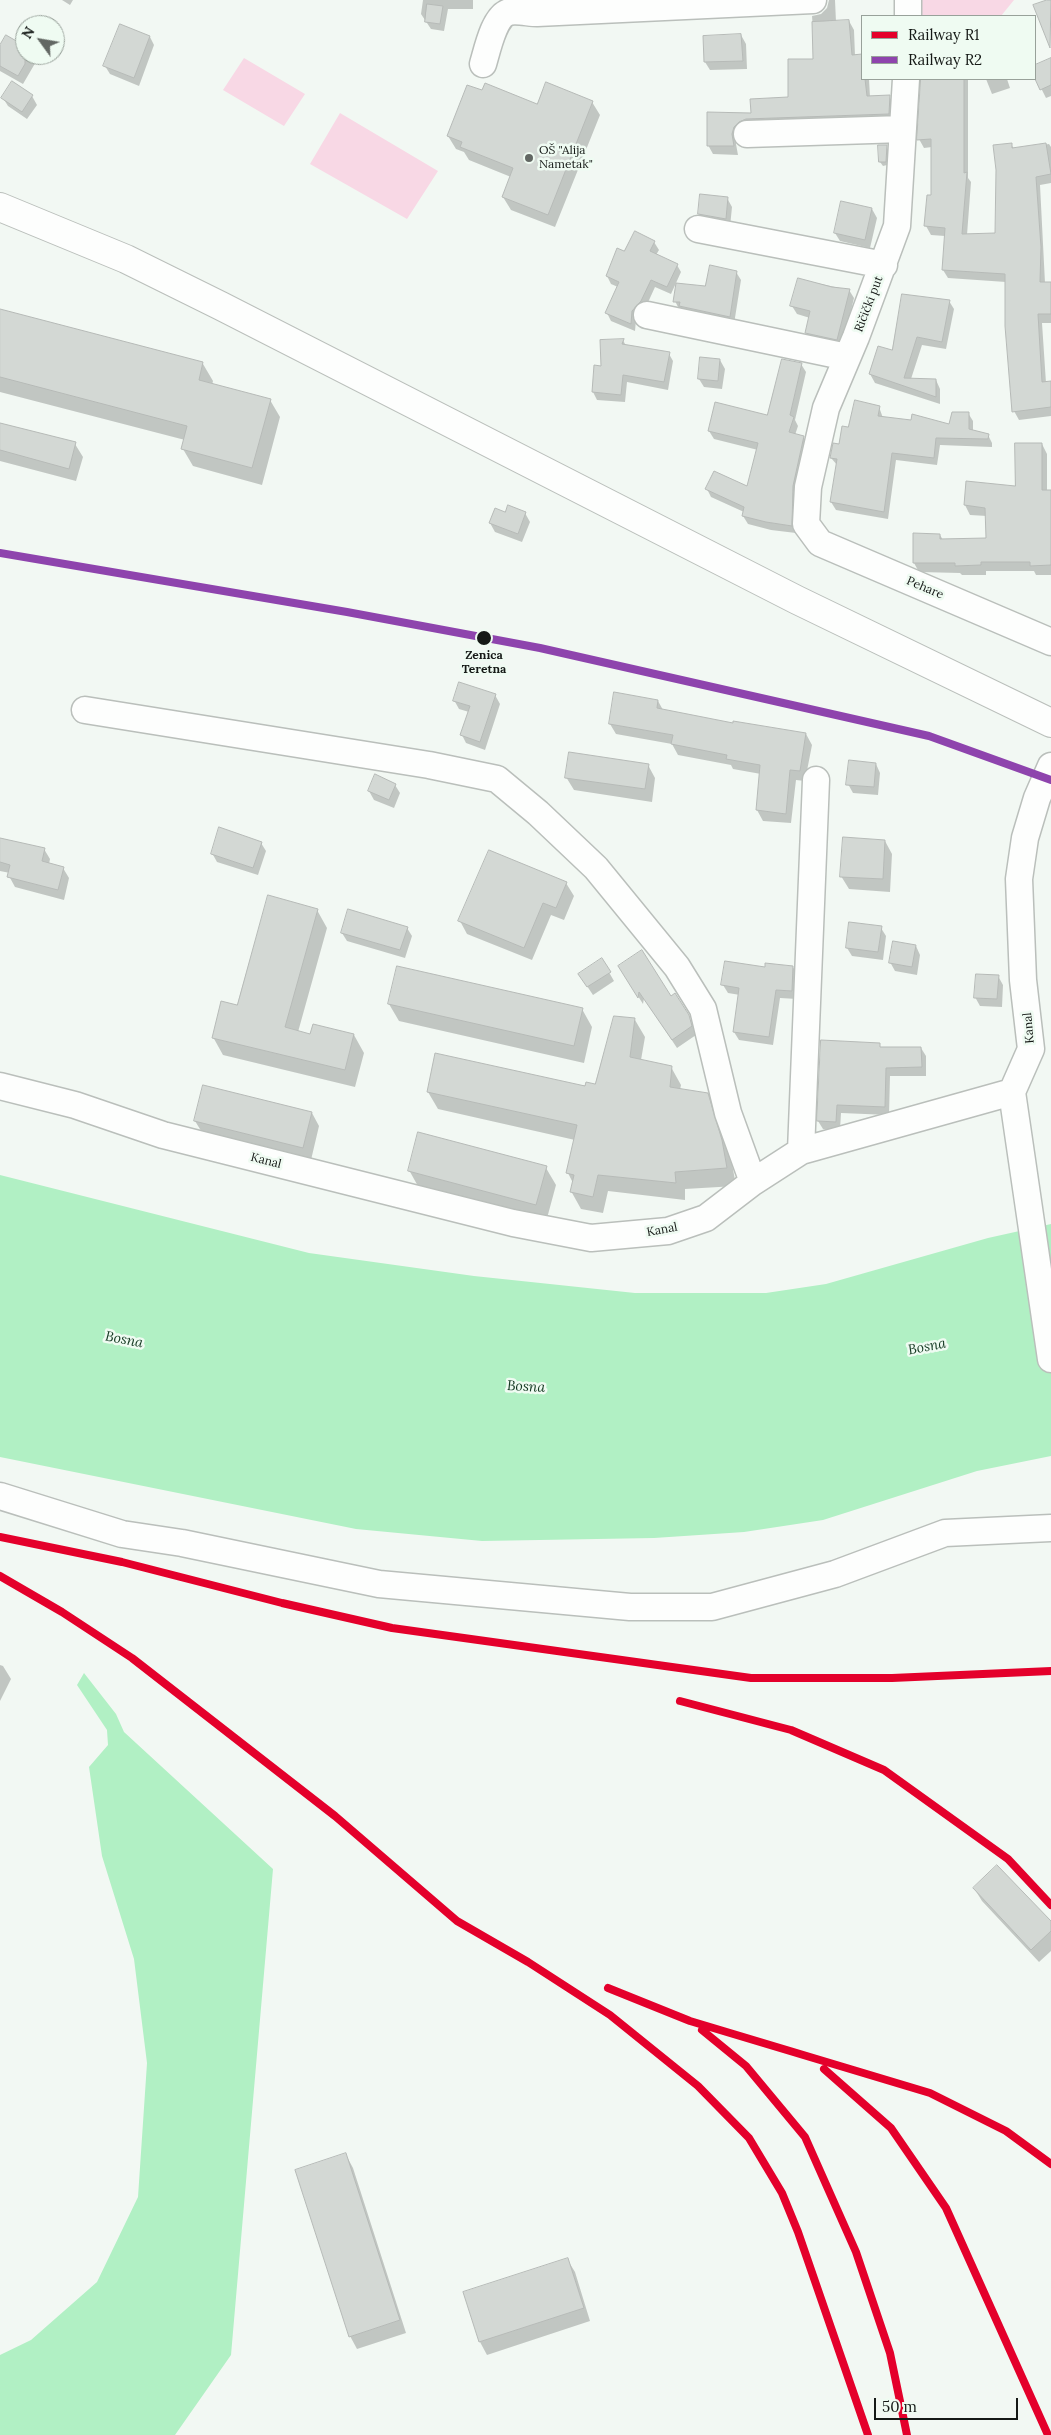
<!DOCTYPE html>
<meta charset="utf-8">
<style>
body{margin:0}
#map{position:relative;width:1051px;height:2435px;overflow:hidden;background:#f2f8f3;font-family:Lora,serif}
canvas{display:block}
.legend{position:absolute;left:861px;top:15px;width:175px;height:65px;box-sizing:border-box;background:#effbf2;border:1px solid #98a19a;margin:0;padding:6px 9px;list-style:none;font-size:15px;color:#151916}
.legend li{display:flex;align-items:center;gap:10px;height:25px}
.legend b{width:25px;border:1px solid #98a19a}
.north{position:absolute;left:15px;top:15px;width:50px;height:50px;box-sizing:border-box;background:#effbf2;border:1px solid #98a19a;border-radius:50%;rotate:302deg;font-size:14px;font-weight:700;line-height:20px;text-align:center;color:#151916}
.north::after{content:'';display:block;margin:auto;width:18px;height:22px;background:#626763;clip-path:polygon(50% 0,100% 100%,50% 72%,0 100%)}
.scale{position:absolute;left:874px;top:2398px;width:144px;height:22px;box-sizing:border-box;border:2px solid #151916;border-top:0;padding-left:6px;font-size:15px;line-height:18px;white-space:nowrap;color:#151916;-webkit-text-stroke:4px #effbf2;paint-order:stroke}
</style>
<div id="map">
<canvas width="1051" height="2435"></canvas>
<ul class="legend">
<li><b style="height:6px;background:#e4002b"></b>Railway R1</li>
<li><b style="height:6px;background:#8e44ad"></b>Railway R2</li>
</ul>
<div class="north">N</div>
<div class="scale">50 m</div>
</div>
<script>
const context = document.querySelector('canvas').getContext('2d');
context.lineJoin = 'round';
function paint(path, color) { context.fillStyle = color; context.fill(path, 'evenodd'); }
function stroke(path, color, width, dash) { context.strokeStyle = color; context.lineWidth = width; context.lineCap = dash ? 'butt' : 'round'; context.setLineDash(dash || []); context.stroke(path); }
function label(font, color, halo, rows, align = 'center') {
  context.font = font + ' Lora,serif'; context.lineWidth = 5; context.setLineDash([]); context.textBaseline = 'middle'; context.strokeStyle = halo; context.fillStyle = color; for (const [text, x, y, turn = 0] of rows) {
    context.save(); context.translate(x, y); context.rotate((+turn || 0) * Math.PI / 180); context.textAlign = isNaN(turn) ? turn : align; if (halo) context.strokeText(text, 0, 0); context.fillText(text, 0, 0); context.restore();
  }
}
paint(new Path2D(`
 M 919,0 L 1014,0 L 1001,16 L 919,16 Z
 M 244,58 L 305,94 L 284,126 L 223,90 Z
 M 340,113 L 438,171 L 407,219 L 310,164 Z`), '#f8d8e5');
paint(new Path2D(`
 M 0,1175 L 309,1253 L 474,1276 L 635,1293 L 766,1293 L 826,1284 L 988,1238 L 1051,1224 L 1051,1456 L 977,1471 L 823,1520 L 744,1532 L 654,1538 L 482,1541 L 356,1529 L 0,1457 Z
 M 84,1673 L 116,1714 L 124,1732 L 273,1869 L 231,2355 L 175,2435 L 0,2435 L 0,2355 L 31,2340 L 97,2282 L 138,2197 L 147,2063 L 134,1959 L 102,1856 L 89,1767 L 108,1745 L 107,1730 L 77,1685 Z`), '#b1f0c4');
paint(new Path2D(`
 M 62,0 L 73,0 L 70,5 Z
 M 423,0 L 473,0 L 473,9 L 448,9 L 444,31 L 431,29 L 421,14 Z
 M 829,0 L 835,0 L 836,22 L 849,21 L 854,30 L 855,56 L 862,55 L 862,79 L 869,79 L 870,97 L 889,96 L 894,105 L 893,123 L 738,136 L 736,144 L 738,155 L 713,154 L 708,145 L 709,114 L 752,114 L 790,98 L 815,60 L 812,16 L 821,14 L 827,8 Z
 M 741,35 L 746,44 L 747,69 L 710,70 L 705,62 Z
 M 150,37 L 154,45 L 139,86 L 110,74 L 105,66 Z
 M 0,46 L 25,48 L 25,55 L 33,55 L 37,60 L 23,84 L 0,71 Z
 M 1051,59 L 1051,96 L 1046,98 L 1035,76 L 1035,66 Z
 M 921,79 L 968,79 L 968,178 L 971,182 L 967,235 L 996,235 L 1011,144 L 1014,149 L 1049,144 L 1051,147 L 1051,183 L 1040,185 L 1045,283 L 1051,283 L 1051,323 L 1042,323 L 1046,383 L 1051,382 L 1051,416 L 1019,420 L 1014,411 L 1006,282 L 948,278 L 943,270 L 945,236 L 931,235 L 926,226 L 932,196 L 932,147 L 924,148 L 919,139 Z
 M 986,79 L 1007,79 L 1010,88 L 992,94 Z
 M 32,96 L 37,105 L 27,119 L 8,106 L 3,98 Z
 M 592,102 L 600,115 L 555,227 L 511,210 L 503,197 L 511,177 L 469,160 L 464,152 L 456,149 L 448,136 L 538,105 Z
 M 886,146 L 888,150 L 887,165 L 883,166 L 880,162 Z
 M 727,198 L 732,207 L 730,227 L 704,223 L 699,214 Z
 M 872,209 L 877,218 L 870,248 L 840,241 L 835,233 Z
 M 635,232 L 654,242 L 659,250 L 656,255 L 677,265 L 681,272 L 671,294 L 655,287 L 645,309 L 636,320 L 635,331 L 611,321 L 607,313 L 618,287 L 611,284 L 607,276 L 625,252 Z
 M 736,272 L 741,280 L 734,324 L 679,309 L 675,301 Z
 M 798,279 L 849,290 L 854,298 L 842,348 L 811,341 L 806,333 L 810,318 L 797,314 L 792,306 Z
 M 949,301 L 954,309 L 946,349 L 922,345 L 911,379 L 936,380 L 940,389 L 940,404 L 875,383 L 870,374 L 879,347 L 893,352 Z
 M 0,310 L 203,364 L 213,381 L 212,385 L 270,400 L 280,417 L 262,485 L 193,466 L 183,449 L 185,440 L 0,392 Z
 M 623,340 L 626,346 L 669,354 L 673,361 L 668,390 L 627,382 L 625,402 L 597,400 L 593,392 L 602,367 Z
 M 720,360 L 725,369 L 722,389 L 704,387 L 699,379 Z
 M 801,364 L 806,372 L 795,420 L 798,426 L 795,435 L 803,437 L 808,445 L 797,495 L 796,533 L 771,530 L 748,524 L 743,516 L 744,512 L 711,497 L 707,489 L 748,488 L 758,450 L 714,439 L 709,431 L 768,416 Z
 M 879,407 L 883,418 L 950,425 L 968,413 L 973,421 L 973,431 L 988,435 L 992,443 L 992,447 L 940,445 L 937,465 L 896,460 L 888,519 L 836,510 L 831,502 L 838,466 L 831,458 L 848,429 Z
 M 0,424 L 75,444 L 83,457 L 76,481 L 0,461 Z
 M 1042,444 L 1047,454 L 1047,491 L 1051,491 L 1051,575 L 1036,575 L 1034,571 L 986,571 L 986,575 L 962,575 L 960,573 L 919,572 L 914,563 L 940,535 L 943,540 L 987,540 L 987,516 L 970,515 L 965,505 L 1016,487 Z
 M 525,513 L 530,522 L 522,542 L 495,532 L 490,523 L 506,514 Z
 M 495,695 L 500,704 L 485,750 L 466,743 L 462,735 L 469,712 L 459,709 L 454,700 Z
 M 658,701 L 663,710 L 734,724 L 806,734 L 812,745 L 805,781 L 796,780 L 791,823 L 763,821 L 757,810 L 761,774 L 733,769 L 731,765 L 678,755 L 672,744 L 616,734 L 610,724 Z
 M 876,764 L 880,773 L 878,795 L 853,793 L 848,784 Z
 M 648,765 L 655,778 L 652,802 L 574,790 L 566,777 Z
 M 395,785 L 400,793 L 394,808 L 374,800 L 369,791 Z
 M 0,838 L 44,849 L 50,859 L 49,864 L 63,868 L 69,878 L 64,900 L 15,887 L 9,876 L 10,873 L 0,871 Z
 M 885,841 L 892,854 L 890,892 L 849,889 L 841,876 Z
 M 261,843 L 266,851 L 258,875 L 217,862 L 212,853 Z
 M 566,883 L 574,896 L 564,920 L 551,915 L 532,960 L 467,934 L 460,921 Z
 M 317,910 L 327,928 L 298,1032 L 311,1036 L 354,1035 L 364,1053 L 355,1087 L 223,1055 L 213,1037 Z
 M 407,928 L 412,936 L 405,958 L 347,941 L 342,933 Z
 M 881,928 L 886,936 L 883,960 L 852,956 L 847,948 Z
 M 916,946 L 920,955 L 917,975 L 895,971 L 890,962 Z
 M 602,960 L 614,981 L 593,995 L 585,983 Z
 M 793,967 L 798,976 L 797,999 L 780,998 L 773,1045 L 739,1040 L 734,1032 L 740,995 L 728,993 L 723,985 L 766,968 Z
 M 624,974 L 671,997 L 675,995 L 693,1025 L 696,1035 L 677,1048 L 644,998 L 643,1004 Z
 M 998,976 L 1003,985 L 1002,1007 L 980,1006 L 975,997 Z
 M 389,1004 L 582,1009 L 592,1027 L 584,1063 L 399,1021 Z
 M 635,1020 L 645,1037 L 641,1060 L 671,1067 L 681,1085 L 680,1090 L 707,1095 L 717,1112 L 731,1158 L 736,1186 L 685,1189 L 685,1200 L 608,1191 L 603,1213 L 581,1209 L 571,1191 L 573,1183 L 568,1173 L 575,1140 L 438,1109 L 428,1092 L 596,1085 Z
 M 879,1045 L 881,1049 L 921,1048 L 926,1056 L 926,1076 L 890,1076 L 889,1115 L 841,1113 L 840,1130 L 823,1129 L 818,1121 Z
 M 312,1113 L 319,1126 L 311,1160 L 203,1134 L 195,1121 Z
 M 546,1168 L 556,1185 L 546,1222 L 419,1188 L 409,1170 Z
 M 0,1665 L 3,1666 L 11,1679 L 0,1701 Z
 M 974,1888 L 1051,1923 L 1051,1951 L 1039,1962 L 982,1901 Z
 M 346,2155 L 353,2168 L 406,2333 L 357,2349 L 350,2336 Z
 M 567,2259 L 575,2272 L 590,2321 L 487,2355 L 480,2342 Z`), '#0003');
const building = new Path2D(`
 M 1047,0 L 1051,0 L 1050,48 L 1033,5 Z
 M 427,4 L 443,6 L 440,24 L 425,22 Z
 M 849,20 L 852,55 L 862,54 L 862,79 L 865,79 L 867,96 L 890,95 L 889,114 L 746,119 L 739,122 L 734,127 L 732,134 L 734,146 L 707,146 L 707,112 L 751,113 L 750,99 L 788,97 L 788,59 L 813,59 L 812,22 Z
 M 120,24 L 150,36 L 134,78 L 103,66 Z
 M 741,34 L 743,61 L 704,62 L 703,36 Z
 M 6,35 L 25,46 L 25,64 L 18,76 L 0,66 L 0,45 Z
 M 1051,58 L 1051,85 L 1040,90 L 1035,79 L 1035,65 Z
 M 921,79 L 964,79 L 964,173 L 967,172 L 962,234 L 995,233 L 996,170 L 993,145 L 1012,143 L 1012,148 L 1046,143 L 1051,174 L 1036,177 L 1041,247 L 1040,282 L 1051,282 L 1051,314 L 1038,314 L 1042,382 L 1051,381 L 1051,407 L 1012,412 L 1005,326 L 1005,274 L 942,270 L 945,228 L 924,226 L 927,195 L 931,195 L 931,139 L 917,140 Z
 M 12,81 L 33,95 L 22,112 L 1,98 Z
 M 546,82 L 593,101 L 548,215 L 502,197 L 513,168 L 460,147 L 462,142 L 447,136 L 467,85 L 482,90 L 485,83 L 537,104 Z
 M 878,145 L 887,145 L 886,162 L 879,162 Z
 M 700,194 L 728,197 L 726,219 L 698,214 Z
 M 841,201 L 872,208 L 865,240 L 834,233 Z
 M 635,231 L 655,241 L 650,251 L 678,264 L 667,287 L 651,280 L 641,301 L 632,311 L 631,324 L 605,313 L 619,282 L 606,276 L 617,248 L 624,251 Z
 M 710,265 L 737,271 L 730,317 L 679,306 L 680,302 L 673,302 L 676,283 L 705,286 Z
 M 798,278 L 832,287 L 850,289 L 837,340 L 805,333 L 810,311 L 790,306 Z
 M 902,294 L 950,300 L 942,342 L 917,337 L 904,378 L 936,379 L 936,397 L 869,374 L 878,346 L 892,350 Z
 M 0,309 L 203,362 L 199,380 L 271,399 L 252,468 L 181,449 L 187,426 L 0,377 Z
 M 624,339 L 622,344 L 670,352 L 664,382 L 623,375 L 621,395 L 592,392 L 594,365 L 601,366 L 600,340 Z
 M 700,357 L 720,359 L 718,381 L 698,379 Z
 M 782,359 L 802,363 L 790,415 L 794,417 L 789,432 L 804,436 L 793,486 L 792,526 L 766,522 L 742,516 L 744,507 L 705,489 L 714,471 L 747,486 L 758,443 L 708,431 L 715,402 L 767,415 Z
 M 855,400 L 880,406 L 878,416 L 911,420 L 912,414 L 949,424 L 952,412 L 969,412 L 969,429 L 989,434 L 988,439 L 936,438 L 934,458 L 892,453 L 884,512 L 830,502 L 837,459 L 830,458 L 833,443 L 839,444 L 842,426 L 848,427 Z
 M 0,423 L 76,442 L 69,469 L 0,450 Z
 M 1015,443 L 1042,443 L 1042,490 L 1051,490 L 1051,565 L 1030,566 L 1030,562 L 981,562 L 981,565 L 955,566 L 955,563 L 913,563 L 913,533 L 940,534 L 940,539 L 986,538 L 985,508 L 964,505 L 966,481 L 1015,486 Z
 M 508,505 L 526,512 L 518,534 L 489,523 L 495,508 L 505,512 Z
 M 459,682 L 496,694 L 480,742 L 460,735 L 470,706 L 453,701 Z
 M 614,692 L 658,700 L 657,708 L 733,723 L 733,721 L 806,733 L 800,771 L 790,770 L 786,814 L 756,810 L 760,765 L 726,759 L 727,755 L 671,744 L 673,735 L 609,724 Z
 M 569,752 L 649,764 L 645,789 L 565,778 Z
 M 849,760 L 876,763 L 874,787 L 846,785 Z
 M 375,774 L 396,784 L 389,800 L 368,791 Z
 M 219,827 L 262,842 L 253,868 L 211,854 Z
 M 843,837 L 885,840 L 883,879 L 840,877 Z
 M 0,838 L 45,848 L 42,861 L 64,867 L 58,890 L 7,877 L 10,865 L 0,862 Z
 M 489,850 L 567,882 L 556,908 L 543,903 L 524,948 L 458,921 Z
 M 268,895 L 318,909 L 285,1027 L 310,1034 L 313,1024 L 354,1034 L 345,1070 L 212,1038 L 221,1001 L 237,1005 Z
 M 348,909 L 408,927 L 400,950 L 341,933 Z
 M 849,922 L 882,926 L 878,952 L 846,948 Z
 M 893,941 L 916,945 L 912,967 L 889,963 Z
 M 642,950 L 671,996 L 675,993 L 689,1015 L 692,1026 L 672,1040 L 639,992 L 638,998 L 618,966 Z
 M 602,958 L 611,972 L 587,987 L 578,974 Z
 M 725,961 L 765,967 L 765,963 L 793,966 L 792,991 L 776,990 L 769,1037 L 733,1032 L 739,988 L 721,985 Z
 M 397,966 L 583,1008 L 574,1046 L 388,1004 Z
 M 976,974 L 999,975 L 997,999 L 974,998 Z
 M 614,1016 L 635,1018 L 630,1057 L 672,1066 L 670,1087 L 708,1093 L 722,1140 L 727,1168 L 675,1172 L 676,1183 L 598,1175 L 593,1197 L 570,1192 L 574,1175 L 566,1173 L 577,1125 L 427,1092 L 435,1053 L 585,1086 L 586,1082 L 595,1084 Z
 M 821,1040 L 880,1043 L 880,1047 L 921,1047 L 922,1067 L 886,1068 L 885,1107 L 837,1105 L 836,1122 L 817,1121 Z
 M 203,1085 L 312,1112 L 303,1148 L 194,1121 Z
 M 418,1132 L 547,1166 L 536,1205 L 408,1171 Z
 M 997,1865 L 1051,1921 L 1051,1931 L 1031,1950 L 973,1888 Z
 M 346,2153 L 400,2320 L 349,2337 L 295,2170 Z
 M 568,2258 L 584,2308 L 479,2342 L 463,2292 Z`);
paint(building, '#d3d8d4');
stroke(building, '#b6bab7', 1);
const minor = new Path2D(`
 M 908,16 L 908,0
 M 483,64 C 487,51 494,16 509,12 C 516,10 529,13 537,13 L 813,0
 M 906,79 L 897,226 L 856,337 L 826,408 L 808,487 L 806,524 L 820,543 L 1051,642
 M 747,134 L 903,129
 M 698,229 L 884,265
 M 647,315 L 847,357
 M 85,710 L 429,765 L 497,779 L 538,813 L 596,868 L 677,967 L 703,1009 L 728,1113 L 753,1182
 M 0,1086 L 75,1105 L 163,1135 L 513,1223 L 591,1238 L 668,1231 L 706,1218 L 753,1182 L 801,1151 L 1012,1092 L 1031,1049 L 1023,980 L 1019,879 L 1025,838 L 1037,798 L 1051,766
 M 1012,1092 L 1051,1359
 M 801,1151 L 816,780
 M 0,1496 L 122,1534 L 182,1543 L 379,1584 L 630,1607 L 712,1607 L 835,1574 L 945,1533 L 1051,1528`);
const major = new Path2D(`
 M 0,207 L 126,259 L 221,306 L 797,600 L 1051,723`);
stroke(minor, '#babfbb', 29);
stroke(major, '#babfbb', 30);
stroke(minor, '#fdfefd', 26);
stroke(major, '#fdfefd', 28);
stroke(new Path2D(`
 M 0,1537 L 122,1562 L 282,1603 L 392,1628 L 751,1678 L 892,1678 L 1051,1671
 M 0,1576 L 62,1612 L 132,1658 L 335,1816 L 457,1921 L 528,1962 L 610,2015 L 698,2086 L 749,2138 L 782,2193 L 798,2232 L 868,2435
 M 680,1701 L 791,1730 L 884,1770 L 1008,1859 L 1051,1905
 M 608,1988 L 690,2021 L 930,2093 L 1006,2131 L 1051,2164
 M 702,2030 L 746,2066 L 805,2137 L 856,2252 L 890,2353 L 907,2435
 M 824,2069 L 891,2128 L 946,2208 L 1048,2435`), '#e4002b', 8);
stroke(new Path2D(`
 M 0,553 L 347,612 L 540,648 L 929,736 L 1051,780`), '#8e44ad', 8);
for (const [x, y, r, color] of [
 [529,158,5,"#626763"],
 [484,638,8,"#151916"]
]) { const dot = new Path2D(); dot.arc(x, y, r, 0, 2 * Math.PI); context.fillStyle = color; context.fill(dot); stroke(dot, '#effbf2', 2); }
label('12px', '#151916', '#effbf2', [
 ["OŠ \"Alija",539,151],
 ["Nametak\"",539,165]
], 'left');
label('12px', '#151916', '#effbf2', [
 ["Ričički put",869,304,-69],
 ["Pehare",925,588,23],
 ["Kanal",1029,1028,-95],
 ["Kanal",266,1161,14],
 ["Kanal",662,1230,-11]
]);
label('bold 12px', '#151916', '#effbf2', [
 ["Zenica",484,656],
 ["Teretna",484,670]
]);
label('italic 14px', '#123720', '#effbf2', [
 ["Bosna",124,1340,11],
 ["Bosna",927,1347,-11],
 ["Bosna",526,1387,3]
]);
</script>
